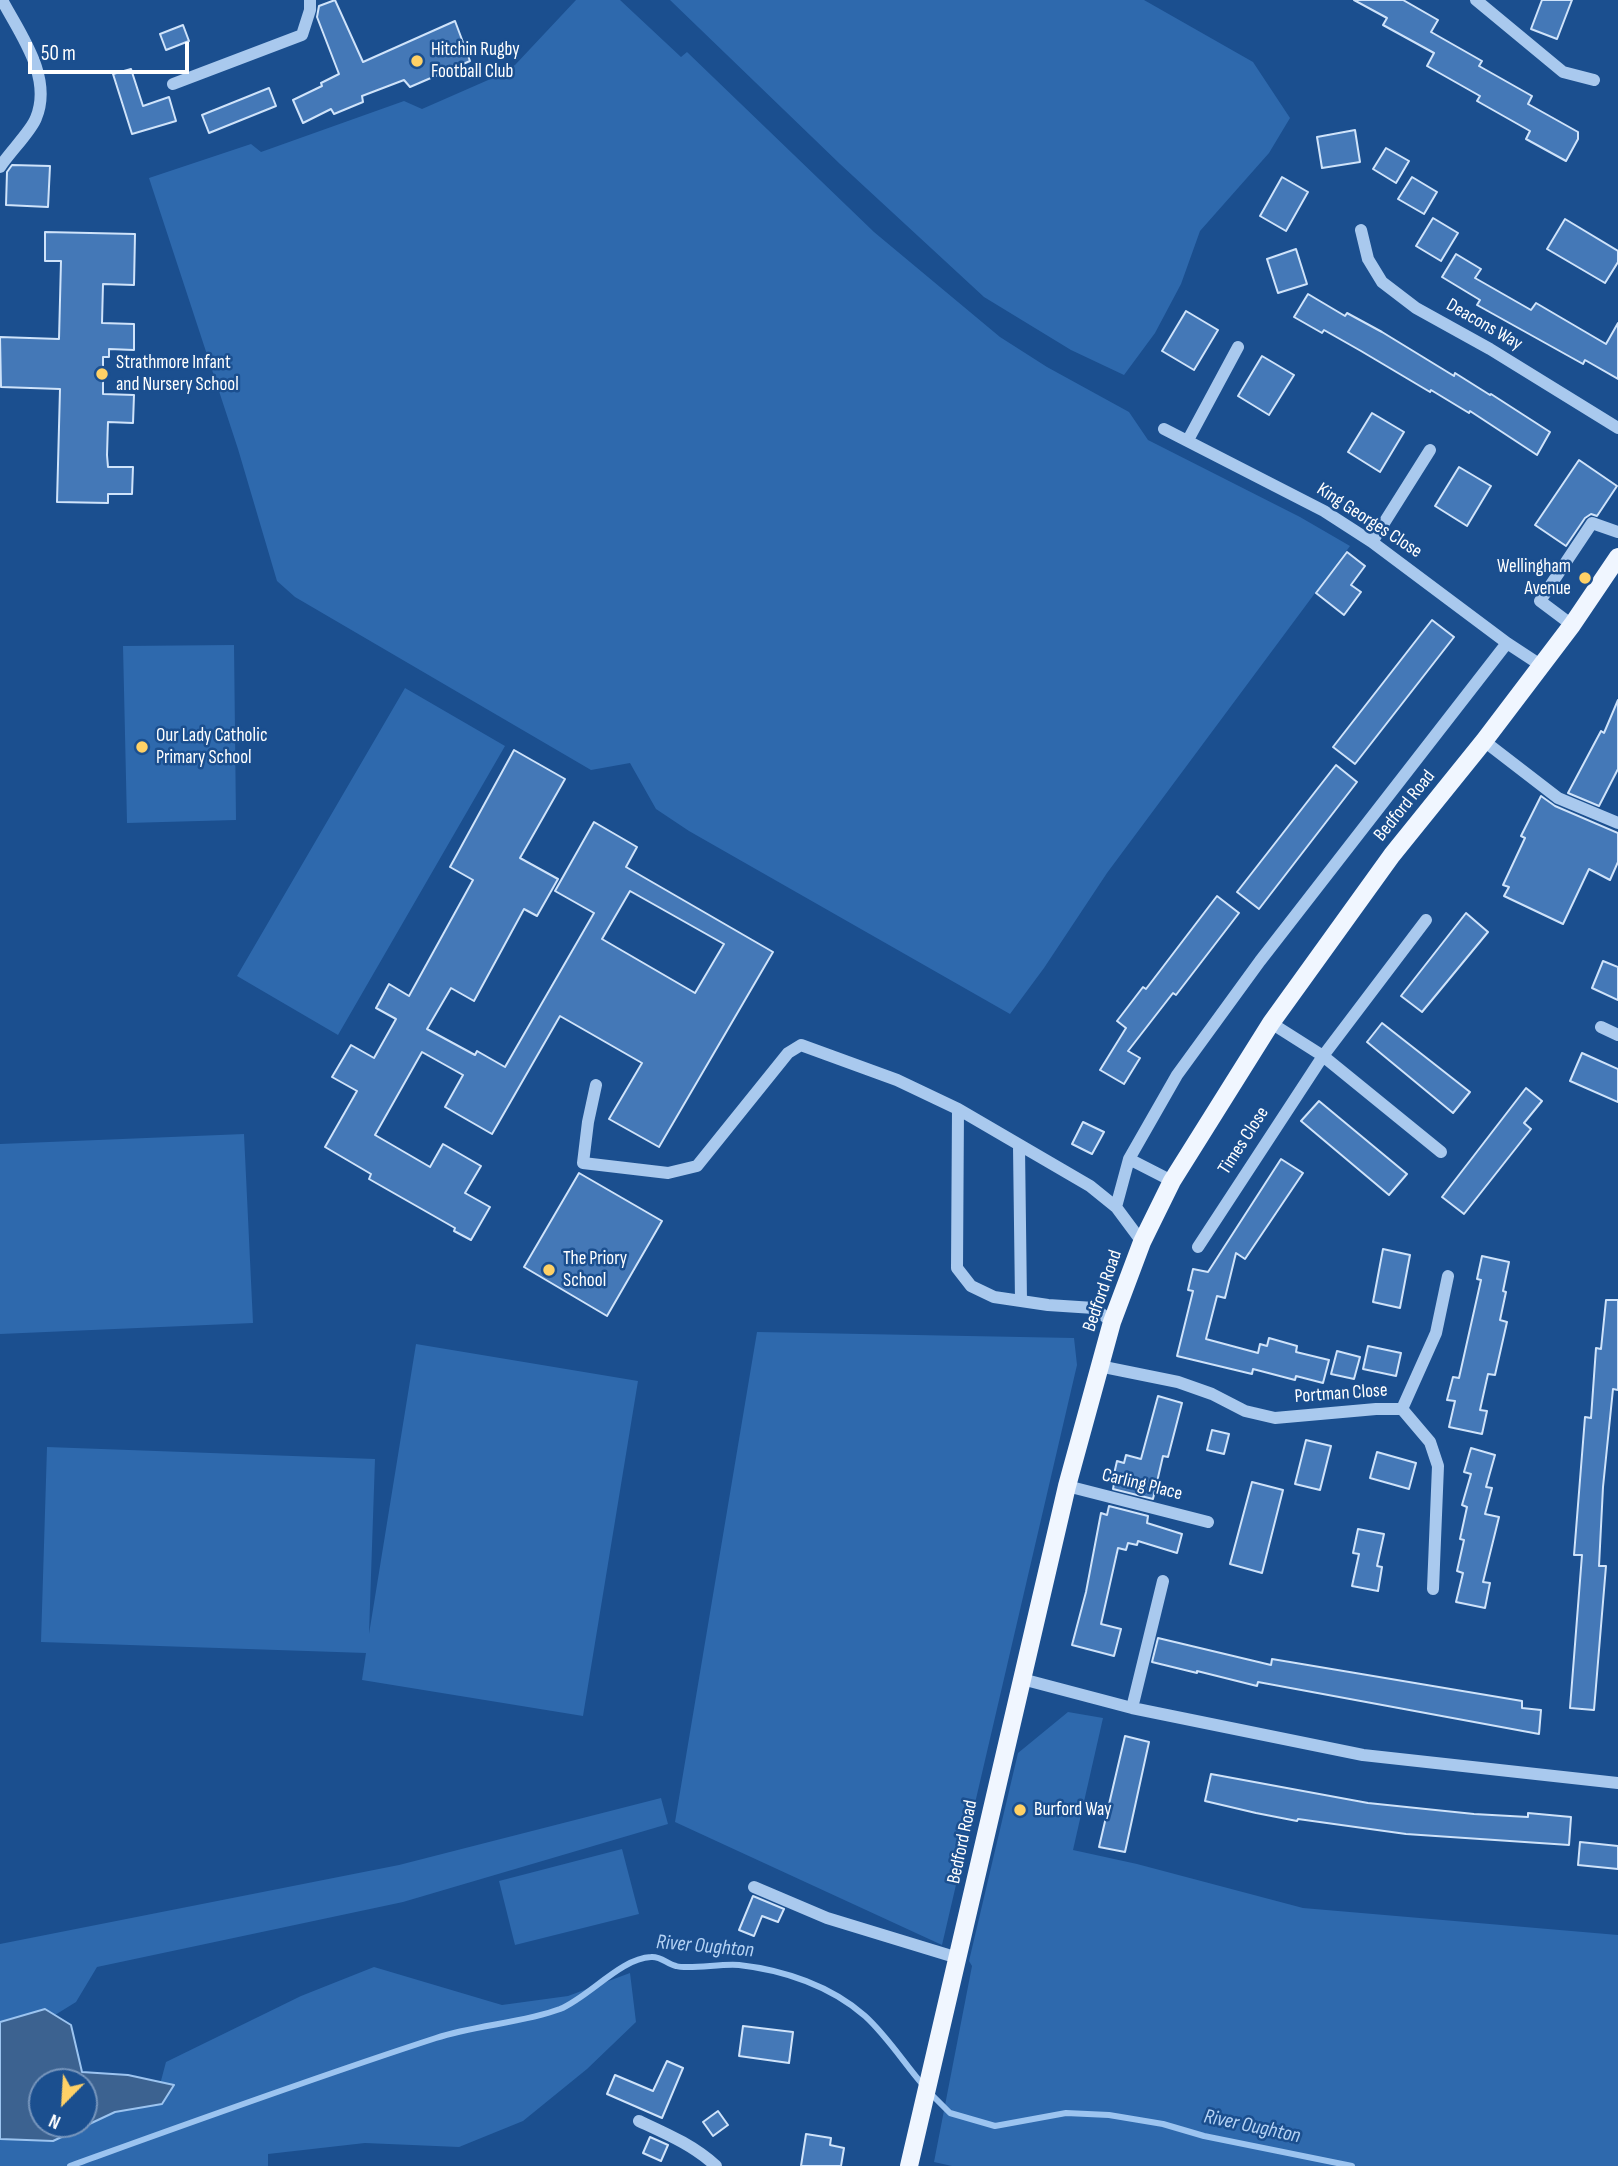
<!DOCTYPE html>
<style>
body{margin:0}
#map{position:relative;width:1618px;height:2166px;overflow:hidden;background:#1b4f8f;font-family:"Sofia Sans Condensed",sans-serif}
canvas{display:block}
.north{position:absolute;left:28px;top:2068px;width:70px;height:70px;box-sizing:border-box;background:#1b4f8f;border:2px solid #7695bc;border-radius:50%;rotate:204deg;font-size:19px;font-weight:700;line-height:28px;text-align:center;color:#fff}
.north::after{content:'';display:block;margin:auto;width:24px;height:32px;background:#ffd166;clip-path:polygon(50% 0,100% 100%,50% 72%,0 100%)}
.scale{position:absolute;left:28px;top:42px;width:161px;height:32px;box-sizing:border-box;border:4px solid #fff;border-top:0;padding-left:9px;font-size:21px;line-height:24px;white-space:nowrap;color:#fff;-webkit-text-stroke:5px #1b4f8f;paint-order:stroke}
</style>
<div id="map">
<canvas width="1618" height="2166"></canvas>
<div class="north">N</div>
<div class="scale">50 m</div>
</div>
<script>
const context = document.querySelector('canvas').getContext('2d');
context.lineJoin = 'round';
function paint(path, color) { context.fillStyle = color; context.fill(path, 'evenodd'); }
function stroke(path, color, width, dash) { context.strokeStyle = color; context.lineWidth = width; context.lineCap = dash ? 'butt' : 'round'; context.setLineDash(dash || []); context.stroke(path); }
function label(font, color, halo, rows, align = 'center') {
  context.font = font + ' "Sofia Sans Condensed",sans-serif'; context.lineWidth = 5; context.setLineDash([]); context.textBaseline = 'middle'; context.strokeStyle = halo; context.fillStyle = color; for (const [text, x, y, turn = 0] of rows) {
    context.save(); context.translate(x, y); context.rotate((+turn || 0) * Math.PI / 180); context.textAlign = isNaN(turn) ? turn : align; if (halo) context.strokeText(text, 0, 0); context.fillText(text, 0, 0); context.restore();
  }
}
paint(new Path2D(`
 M 576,0 L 620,0 L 681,57 L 687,52 L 874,232 L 1000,337 L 1047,367 L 1129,412 L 1148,440 L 1300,517 L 1350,546 L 1107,873 L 1044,968 L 1010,1014 L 689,831 L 656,809 L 630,763 L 591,770 L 295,597 L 277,581 L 238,449 L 149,178 L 251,144 L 261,152 L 404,101 L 422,109 L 495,77 L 515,65 Z
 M 670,0 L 1144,0 L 1253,62 L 1290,118 L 1269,153 L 1200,231 L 1181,284 L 1155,333 L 1124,375 L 1071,350 L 984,297 L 840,164 Z
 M 234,645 L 236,820 L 127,823 L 123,646 Z
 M 405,688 L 505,746 L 338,1035 L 237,976 Z
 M 244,1134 L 253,1323 L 0,1334 L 0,1144 Z
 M 757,1332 L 1074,1338 L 1077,1365 L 942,1945 L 675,1822 Z
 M 416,1344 L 638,1381 L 583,1716 L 362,1680 L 366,1653 L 41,1642 L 47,1447 L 375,1459 L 369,1634 Z
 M 1068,1712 L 1103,1718 L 1073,1850 L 1137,1864 L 1303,1908 L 1618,1935 L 1618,2166 L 952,2166 L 934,2162 L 972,1966 L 969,1961 L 1018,1753 Z
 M 661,1798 L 668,1824 L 403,1902 L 97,1967 L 76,2002 L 0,2049 L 0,1944 L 399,1865 Z
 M 622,1849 L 639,1914 L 515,1945 L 499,1881 Z
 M 374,1967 L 502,2005 L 568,1996 L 630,1973 L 636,2022 L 587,2069 L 523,2121 L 459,2147 L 365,2143 L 268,2154 L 268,2166 L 0,2166 L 0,2128 L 42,2124 L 84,2124 L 158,2092 L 166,2062 L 301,1996 Z`), '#2e69ad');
const water = new Path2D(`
 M 45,2009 L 71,2025 L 82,2072 L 128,2075 L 174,2085 L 162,2104 L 115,2112 L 53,2141 L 0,2139 L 0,2022 ZM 42,2082 L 84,2082 L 84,2124 L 42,2124 Z`);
paint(water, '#3c6290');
stroke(water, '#9cc4f0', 2);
stroke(new Path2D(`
 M 930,2093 L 950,2113 L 995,2126 L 1066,2113 L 1109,2115 L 1163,2124 L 1204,2136 L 1352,2166
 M 70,2166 C 192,2122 313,2078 436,2038 C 475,2025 523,2023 560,2009 C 589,1997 621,1958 651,1957 C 661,1956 667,1964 676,1966 C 689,1970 723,1963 739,1965 C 784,1970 831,1986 865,2016 C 887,2036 904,2063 923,2085`), '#9cc4f0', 6);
const building = new Path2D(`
 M 335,0 L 363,62 L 455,21 L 470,61 L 410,87 L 404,80 L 362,96 L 363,102 L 334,114 L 331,109 L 303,123 L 293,100 L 322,86 L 321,83 L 339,74 L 317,17 L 319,6 Z
 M 1354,0 L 1403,0 L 1438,20 L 1431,32 L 1482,61 L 1479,66 L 1532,96 L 1528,104 L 1578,132 L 1578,139 L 1566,161 L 1526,139 L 1530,131 L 1477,101 L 1480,96 L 1427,66 L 1434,53 L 1383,25 L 1387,18 Z
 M 1542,0 L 1572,0 L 1557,39 L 1531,29 Z
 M 183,25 L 189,41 L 166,50 L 160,34 Z
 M 131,69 L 143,106 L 169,97 L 176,121 L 132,134 L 113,74 Z
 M 269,88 L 276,106 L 209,133 L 202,115 Z
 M 1355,130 L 1360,162 L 1322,168 L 1317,137 Z
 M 1386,148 L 1409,161 L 1396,183 L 1373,169 Z
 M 12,165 L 50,166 L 48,207 L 6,205 L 7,172 Z
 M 1282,177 L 1308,192 L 1286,231 L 1260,216 Z
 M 1412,177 L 1437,192 L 1424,214 L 1398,199 Z
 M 1433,218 L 1458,233 L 1441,261 L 1416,246 Z
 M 1565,219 L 1618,251 L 1618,262 L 1605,283 L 1547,249 Z
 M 45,232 L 135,234 L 134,285 L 103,284 L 102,323 L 134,324 L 134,350 L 109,349 L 109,357 L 103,357 L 103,394 L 134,395 L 133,423 L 108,422 L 107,455 L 108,467 L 133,467 L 132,494 L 108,494 L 108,503 L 57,502 L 60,389 L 1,387 L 0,337 L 59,339 L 61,261 L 45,261 Z
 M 1296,249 L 1307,284 L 1278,293 L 1267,259 Z
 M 1456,254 L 1481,269 L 1475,278 L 1531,310 L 1536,303 L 1606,344 L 1618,323 L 1618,379 L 1585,360 L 1583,364 L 1477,305 L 1480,300 L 1442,277 Z
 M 1308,294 L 1345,316 L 1347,313 L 1382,332 L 1454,376 L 1455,373 L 1490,395 L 1491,394 L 1550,432 L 1537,455 L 1470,411 L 1469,413 L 1431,390 L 1430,392 L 1361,351 L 1324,330 L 1322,333 L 1294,317 Z
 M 1186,311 L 1218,330 L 1194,370 L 1162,351 Z
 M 1262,356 L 1294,375 L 1269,415 L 1238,396 Z
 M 1372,413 L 1404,432 L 1380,472 L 1348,452 Z
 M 1579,460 L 1617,486 L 1597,516 L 1591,514 L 1585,518 L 1566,546 L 1535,525 Z
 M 1459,467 L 1491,486 L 1467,526 L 1435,506 Z
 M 1347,552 L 1365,566 L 1351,585 L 1361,592 L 1344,615 L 1316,593 Z
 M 1432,620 L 1454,637 L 1355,764 L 1333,747 Z
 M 1618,700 L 1618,769 L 1599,806 L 1568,793 L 1601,731 L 1604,733 Z
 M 514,750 L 565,779 L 520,858 L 558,879 L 537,916 L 524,909 L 474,1001 L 451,988 L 427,1029 L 475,1055 L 477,1051 L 505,1067 L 594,913 L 555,891 L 594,822 L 637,847 L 626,867 L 773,952 L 659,1147 L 609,1119 L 642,1063 L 560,1016 L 492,1134 L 445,1107 L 463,1075 L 422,1052 L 375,1135 L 430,1167 L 443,1144 L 481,1166 L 465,1193 L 490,1207 L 471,1240 L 454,1231 L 455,1228 L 369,1179 L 371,1174 L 325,1147 L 357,1091 L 332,1077 L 351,1045 L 374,1058 L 396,1019 L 376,1008 L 389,984 L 409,996 L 473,880 L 450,867 ZM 630,891 L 724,944 L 695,993 L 602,939 Z
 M 1336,765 L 1357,782 L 1259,909 L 1237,892 Z
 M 1541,796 L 1555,806 L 1618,833 L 1618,862 L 1610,880 L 1589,869 L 1563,924 L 1504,896 L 1509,887 L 1503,885 L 1525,838 L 1521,836 Z
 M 1217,896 L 1239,913 L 1176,995 L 1173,993 L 1128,1051 L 1140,1058 L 1124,1084 L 1100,1070 L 1126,1028 L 1117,1021 L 1143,987 L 1146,989 Z
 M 1466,913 L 1488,932 L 1422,1012 L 1401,996 Z
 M 1603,961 L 1618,967 L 1618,1000 L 1592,988 Z
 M 1382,1023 L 1470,1092 L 1453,1113 L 1367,1042 Z
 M 1582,1053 L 1618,1069 L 1618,1102 L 1570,1081 Z
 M 1526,1088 L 1542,1101 L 1524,1123 L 1531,1129 L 1464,1214 L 1442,1197 Z
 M 1319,1101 L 1407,1174 L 1389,1195 L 1301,1121 Z
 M 1083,1122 L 1104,1132 L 1092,1154 L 1072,1144 Z
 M 1281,1159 L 1303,1173 L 1245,1259 L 1236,1253 L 1225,1298 L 1217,1296 L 1206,1339 L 1258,1353 L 1260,1344 L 1267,1346 L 1269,1338 L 1297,1346 L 1296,1352 L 1329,1360 L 1323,1383 L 1296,1376 L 1295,1380 L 1253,1369 L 1252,1374 L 1177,1356 L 1193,1291 L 1188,1290 L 1193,1269 L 1208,1272 Z
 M 579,1173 L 662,1221 L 607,1316 L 524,1267 Z
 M 1383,1249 L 1410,1255 L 1400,1308 L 1373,1302 Z
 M 1482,1256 L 1509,1262 L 1503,1291 L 1506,1292 L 1500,1320 L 1507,1322 L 1495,1375 L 1488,1374 L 1480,1410 L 1487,1411 L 1482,1434 L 1449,1427 L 1455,1401 L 1447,1400 L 1453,1377 L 1459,1378 L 1481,1280 L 1477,1279 Z
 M 1606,1300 L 1618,1300 L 1618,1390 L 1613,1389 L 1603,1487 L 1599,1566 L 1606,1566 L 1594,1710 L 1570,1708 L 1582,1555 L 1574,1555 L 1585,1417 L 1591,1418 L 1596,1348 L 1601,1349 Z
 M 1368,1346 L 1401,1353 L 1396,1376 L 1363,1369 Z
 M 1337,1351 L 1360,1357 L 1354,1379 L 1331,1374 Z
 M 1158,1396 L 1182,1403 L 1168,1457 L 1163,1456 L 1153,1499 L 1113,1489 L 1114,1484 L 1112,1483 L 1117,1461 L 1124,1463 L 1126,1455 L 1141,1459 Z
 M 1212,1430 L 1229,1434 L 1224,1454 L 1207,1450 Z
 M 1306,1440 L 1331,1446 L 1320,1490 L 1295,1484 Z
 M 1471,1448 L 1495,1455 L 1486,1487 L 1492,1488 L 1485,1514 L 1499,1517 L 1483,1582 L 1490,1583 L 1485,1608 L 1456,1602 L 1463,1573 L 1457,1571 L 1464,1540 L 1460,1539 L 1467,1507 L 1462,1505 L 1471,1474 L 1464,1472 Z
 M 1377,1452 L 1416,1463 L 1409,1489 L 1370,1478 Z
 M 1252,1482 L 1283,1490 L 1262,1573 L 1230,1564 Z
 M 1109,1506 L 1148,1516 L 1147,1523 L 1182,1534 L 1177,1553 L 1138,1541 L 1137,1545 L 1128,1543 L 1126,1550 L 1118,1548 L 1101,1624 L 1121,1629 L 1114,1656 L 1072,1645 L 1086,1592 L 1101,1513 L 1107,1515 Z
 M 1358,1529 L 1384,1534 L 1377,1566 L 1382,1567 L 1378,1591 L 1352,1586 L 1359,1554 L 1353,1553 Z
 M 1158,1638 L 1271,1665 L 1272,1659 L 1522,1701 L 1522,1708 L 1541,1710 L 1539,1734 L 1258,1682 L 1257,1686 L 1197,1671 L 1197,1673 L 1152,1662 Z
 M 1125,1736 L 1149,1742 L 1125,1852 L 1099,1847 Z
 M 1211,1774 L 1368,1803 L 1474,1814 L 1528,1817 L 1528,1813 L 1571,1817 L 1569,1845 L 1406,1834 L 1298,1819 L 1297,1821 L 1256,1813 L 1205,1801 Z
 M 1580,1842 L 1618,1846 L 1618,1869 L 1578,1865 Z
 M 753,1896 L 784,1909 L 778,1922 L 762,1916 L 754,1936 L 739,1930 Z
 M 743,2026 L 793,2032 L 789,2063 L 739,2056 Z
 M 667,2061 L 683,2068 L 662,2118 L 607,2094 L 615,2075 L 653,2091 Z
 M 718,2111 L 728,2125 L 713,2136 L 703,2122 Z
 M 806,2134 L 831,2138 L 830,2145 L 844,2148 L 841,2166 L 801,2166 Z
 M 650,2137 L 668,2145 L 661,2161 L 643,2153 Z`);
paint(building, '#4478b7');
stroke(building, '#cfe3fa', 2);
stroke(new Path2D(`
 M 1476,0 L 1563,72 L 1594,80
 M 173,84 L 302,35 L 310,10 L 310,0
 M 0,167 C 9,153 32,130 36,118 C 53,77 20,34 2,0
 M 1361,230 L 1368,259 L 1382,282 L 1416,308 L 1490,349 L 1618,428
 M 1164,429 L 1324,511 L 1372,542 L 1507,643 L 1542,666
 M 1188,440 L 1238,347
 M 1372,542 L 1430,450
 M 1572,625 L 1540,601 L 1592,523 L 1618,532
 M 1484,741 L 1558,798 L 1618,823
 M 1271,1023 L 1323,1056 L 1441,1152
 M 1601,1027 L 1618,1035
 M 596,1085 L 588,1122 L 583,1163 L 668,1173 L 697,1166 L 788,1053 L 801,1045 L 897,1080 L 958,1109 L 1090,1186 L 1116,1207 L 1142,1242
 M 958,1109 L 957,1268 L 971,1286 L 994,1297 L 1048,1305 L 1094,1308 L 1112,1322
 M 1019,1147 L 1021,1301
 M 1129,1159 L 1172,1181
 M 1116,1207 L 1129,1159 L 1177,1075 L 1260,961 L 1507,643
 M 1198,1247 L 1323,1056 L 1426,920
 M 1099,1366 L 1178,1382 L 1212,1394 L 1245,1411 L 1275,1418 L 1376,1409 L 1402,1409 L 1430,1442 L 1438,1466 L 1433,1589
 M 1402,1409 L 1436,1333 L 1448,1276
 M 1067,1486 L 1208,1522
 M 1022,1679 L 1132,1708 L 1363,1755 L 1618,1783
 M 1132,1708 L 1163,1581
 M 754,1887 L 827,1918 L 958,1958
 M 639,2121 C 667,2134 693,2145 716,2166`), '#a9c9ee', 12);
stroke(new Path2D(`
 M 909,2166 L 1067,1486 L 1112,1322 L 1142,1242 L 1172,1181 L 1271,1023 L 1392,855 L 1484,741 L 1572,625 L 1618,557`), '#f0f6ff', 18);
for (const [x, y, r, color] of [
 [417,61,7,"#ffd166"],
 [102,374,7,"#ffd166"],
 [1585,578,7,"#ffd166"],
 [142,747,7,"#ffd166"],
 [549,1270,7,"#ffd166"],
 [1020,1810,7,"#ffd166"]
]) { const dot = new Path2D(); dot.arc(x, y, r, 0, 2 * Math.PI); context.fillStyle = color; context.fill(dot); stroke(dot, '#1b4f8f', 2.5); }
label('19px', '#fff', '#1b4f8f', [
 ["Hitchin Rugby",431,50],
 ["Football Club",431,72],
 ["Strathmore Infant",116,363],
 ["and Nursery School",116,385],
 ["Wellingham",1571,567,"right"],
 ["Avenue",1571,589,"right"],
 ["Our Lady Catholic",156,736],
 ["Primary School",156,758],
 ["The Priory",563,1259],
 ["School",563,1281],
 ["Burford Way",1034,1810]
], 'left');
label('19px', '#fff', '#1b4f8f', [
 ["Deacons Way",1484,325,30],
 ["King Georges Close",1369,521,33],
 ["Bedford Road",1405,806,-51],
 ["Times Close",1244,1141,-57],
 ["Bedford Road",1103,1291,-71],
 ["Portman Close",1341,1394,-4],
 ["Carling Place",1142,1485,14],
 ["Bedford Road",963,1842,-78]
]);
label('italic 21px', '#b5d3f5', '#1b4f8f', [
 ["River Oughton",705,1947,5],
 ["River Oughton",1252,2127,12]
]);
</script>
